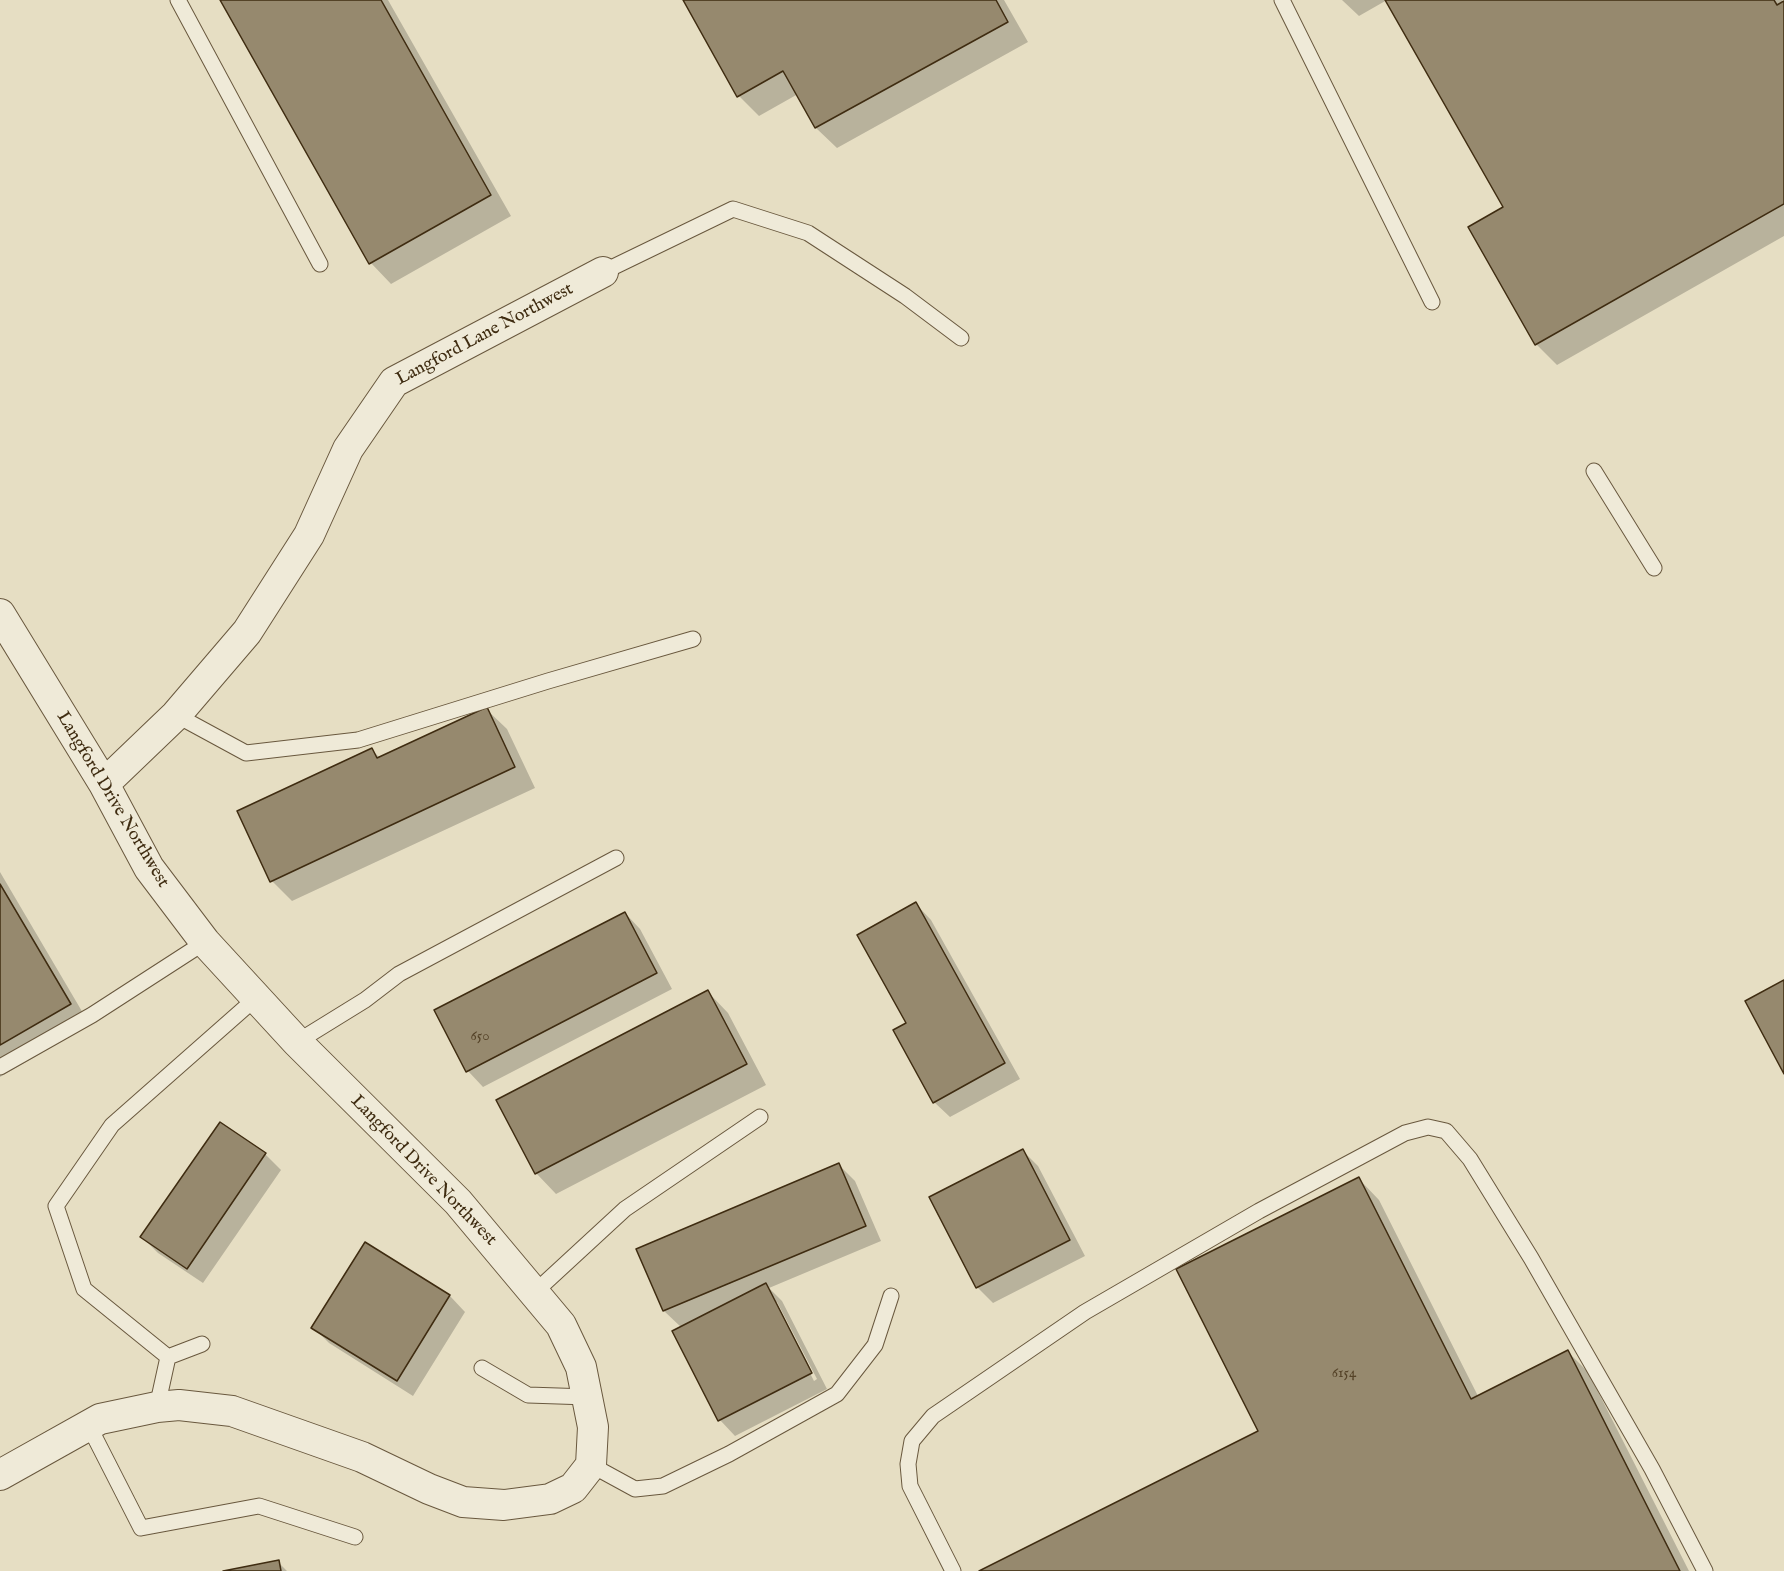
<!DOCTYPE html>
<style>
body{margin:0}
canvas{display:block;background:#e6dec3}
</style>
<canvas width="1784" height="1571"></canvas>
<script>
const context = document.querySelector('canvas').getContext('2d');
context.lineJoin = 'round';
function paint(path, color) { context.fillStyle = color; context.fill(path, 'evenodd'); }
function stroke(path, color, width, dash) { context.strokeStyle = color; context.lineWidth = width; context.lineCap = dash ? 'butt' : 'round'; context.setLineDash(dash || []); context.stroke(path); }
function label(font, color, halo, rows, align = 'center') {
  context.font = font + ' "IM FELL English",serif'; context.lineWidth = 4.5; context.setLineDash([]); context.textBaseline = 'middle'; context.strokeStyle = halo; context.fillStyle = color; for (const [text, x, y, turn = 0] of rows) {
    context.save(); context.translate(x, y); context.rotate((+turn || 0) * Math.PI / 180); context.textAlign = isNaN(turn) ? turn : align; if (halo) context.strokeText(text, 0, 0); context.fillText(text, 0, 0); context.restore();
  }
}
paint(new Path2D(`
 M 222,0 L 388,0 L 511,216 L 391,284 L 371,263 Z
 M 685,0 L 1004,0 L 1028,42 L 837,148 L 816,128 L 798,94 L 759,116 L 739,96 Z
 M 1342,0 L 1782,0 L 1784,3 L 1784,236 L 1557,365 L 1536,344 L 1505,208 L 1387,0 L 1359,16 Z
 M 486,709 L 507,729 L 535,788 L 292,901 L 272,881 L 372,750 L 380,758 Z
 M 0,872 L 90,1025 L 0,1077 Z
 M 916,904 L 931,920 L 1020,1079 L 950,1117 L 934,1102 L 908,1023 Z
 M 625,913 L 640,929 L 672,989 L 483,1087 L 468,1071 Z
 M 708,992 L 728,1013 L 766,1085 L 556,1194 L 536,1173 Z
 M 1023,1151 L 1038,1166 L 1085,1256 L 993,1303 L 977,1287 L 931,1198 Z
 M 265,1154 L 281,1170 L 203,1283 L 158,1253 L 142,1237 Z
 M 839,1165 L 855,1181 L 881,1241 L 769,1288 L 782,1301 L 827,1389 L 735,1436 L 720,1420 L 682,1328 L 664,1311 L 638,1249 ZM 774,1302 L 777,1302 L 817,1379 L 814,1381 Z
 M 1359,1179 L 1379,1200 L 1478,1396 L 1568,1352 L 1588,1372 L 1689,1571 L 983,1571 L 1260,1432 Z
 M 365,1244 L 450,1296 L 465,1312 L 413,1396 L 329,1343 L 313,1327 Z
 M 278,1562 L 287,1571 L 231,1571 Z`), '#0003');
const building = new Path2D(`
 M 220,0 L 381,0 L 491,195 L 369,264 Z
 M 683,0 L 996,0 L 1008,22 L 815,128 L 783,71 L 737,97 Z
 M 1385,0 L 1774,0 L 1777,5 L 1784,1 L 1784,204 L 1535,345 L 1468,227 L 1503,207 Z
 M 487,707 L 515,767 L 270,882 L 237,811 L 372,748 L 377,758 Z
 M 0,884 L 71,1004 L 0,1045 Z
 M 916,902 L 1005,1063 L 933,1103 L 893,1030 L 906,1023 L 857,935 Z
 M 625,912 L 657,973 L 466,1072 L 434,1010 Z
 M 1784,980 L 1784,1074 L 1745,1001 Z
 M 708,990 L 747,1064 L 535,1174 L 496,1100 Z
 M 220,1122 L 266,1153 L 187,1269 L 140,1237 Z
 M 1023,1149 L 1070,1240 L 976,1288 L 929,1197 Z
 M 839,1163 L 866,1226 L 663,1311 L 636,1249 Z
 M 1359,1177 L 1471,1399 L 1568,1350 L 1680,1571 L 979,1571 L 1258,1431 L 1176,1269 Z
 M 365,1242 L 450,1295 L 397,1381 L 311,1328 Z
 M 766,1283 L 812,1373 L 718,1421 L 672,1331 Z
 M 279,1560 L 281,1571 L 223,1571 Z`);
paint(building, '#96896e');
stroke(building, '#3f2c11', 1.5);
const lane = new Path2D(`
 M 178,0 L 320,264
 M 1282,0 L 1432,302
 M 603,272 L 733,209 L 808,233 L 905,296 L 961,338
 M 1594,471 L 1654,568
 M 176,715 L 246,753 L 358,740 L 548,681 L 693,639
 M 297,1042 L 365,1000 L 399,974 L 616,858
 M 0,1067 L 92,1015 L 205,942
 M 535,1292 L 625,1209 L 760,1117
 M 168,1357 L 84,1289 L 56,1206 L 112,1125 L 256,998
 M 482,1368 L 528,1395 L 588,1397
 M 157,1407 L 168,1357 L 202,1344
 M 89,1426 L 141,1528 L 259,1506 L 355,1537
 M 591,1465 L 635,1489 L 663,1486 L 729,1454 L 837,1394 L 875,1345 L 891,1296
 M 953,1571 L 910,1486 L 908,1464 L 912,1441 L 933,1416 L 1085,1312 L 1259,1211 L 1405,1133 L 1428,1127 L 1446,1131 L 1470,1159 L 1531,1258 L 1652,1469 L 1705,1571`);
const street = new Path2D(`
 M 0,614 L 104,784 L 149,868 L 205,942 L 297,1042 L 458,1202 L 561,1325 L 581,1367 L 593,1427 L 591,1465 L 573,1488 L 550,1499 L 504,1505 L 463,1502 L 429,1489 L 362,1457 L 232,1411 L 179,1405 L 157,1407 L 100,1419 L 0,1475
 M 104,784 L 176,715 L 247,632 L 309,535 L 348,449 L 394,382 L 603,272`);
stroke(lane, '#69583e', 17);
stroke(street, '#69583e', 32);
stroke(lane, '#efead8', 15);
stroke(street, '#efead8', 30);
label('15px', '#554328', null, [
 ["650",480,1037],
 ["6154",1344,1374]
]);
label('18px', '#3f2c11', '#efead8', [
 ["Langford Lane Northwest",485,335,-28],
 ["Langford Drive Northwest",112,800,59],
 ["Langford Drive Northwest",423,1171,46]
]);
</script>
